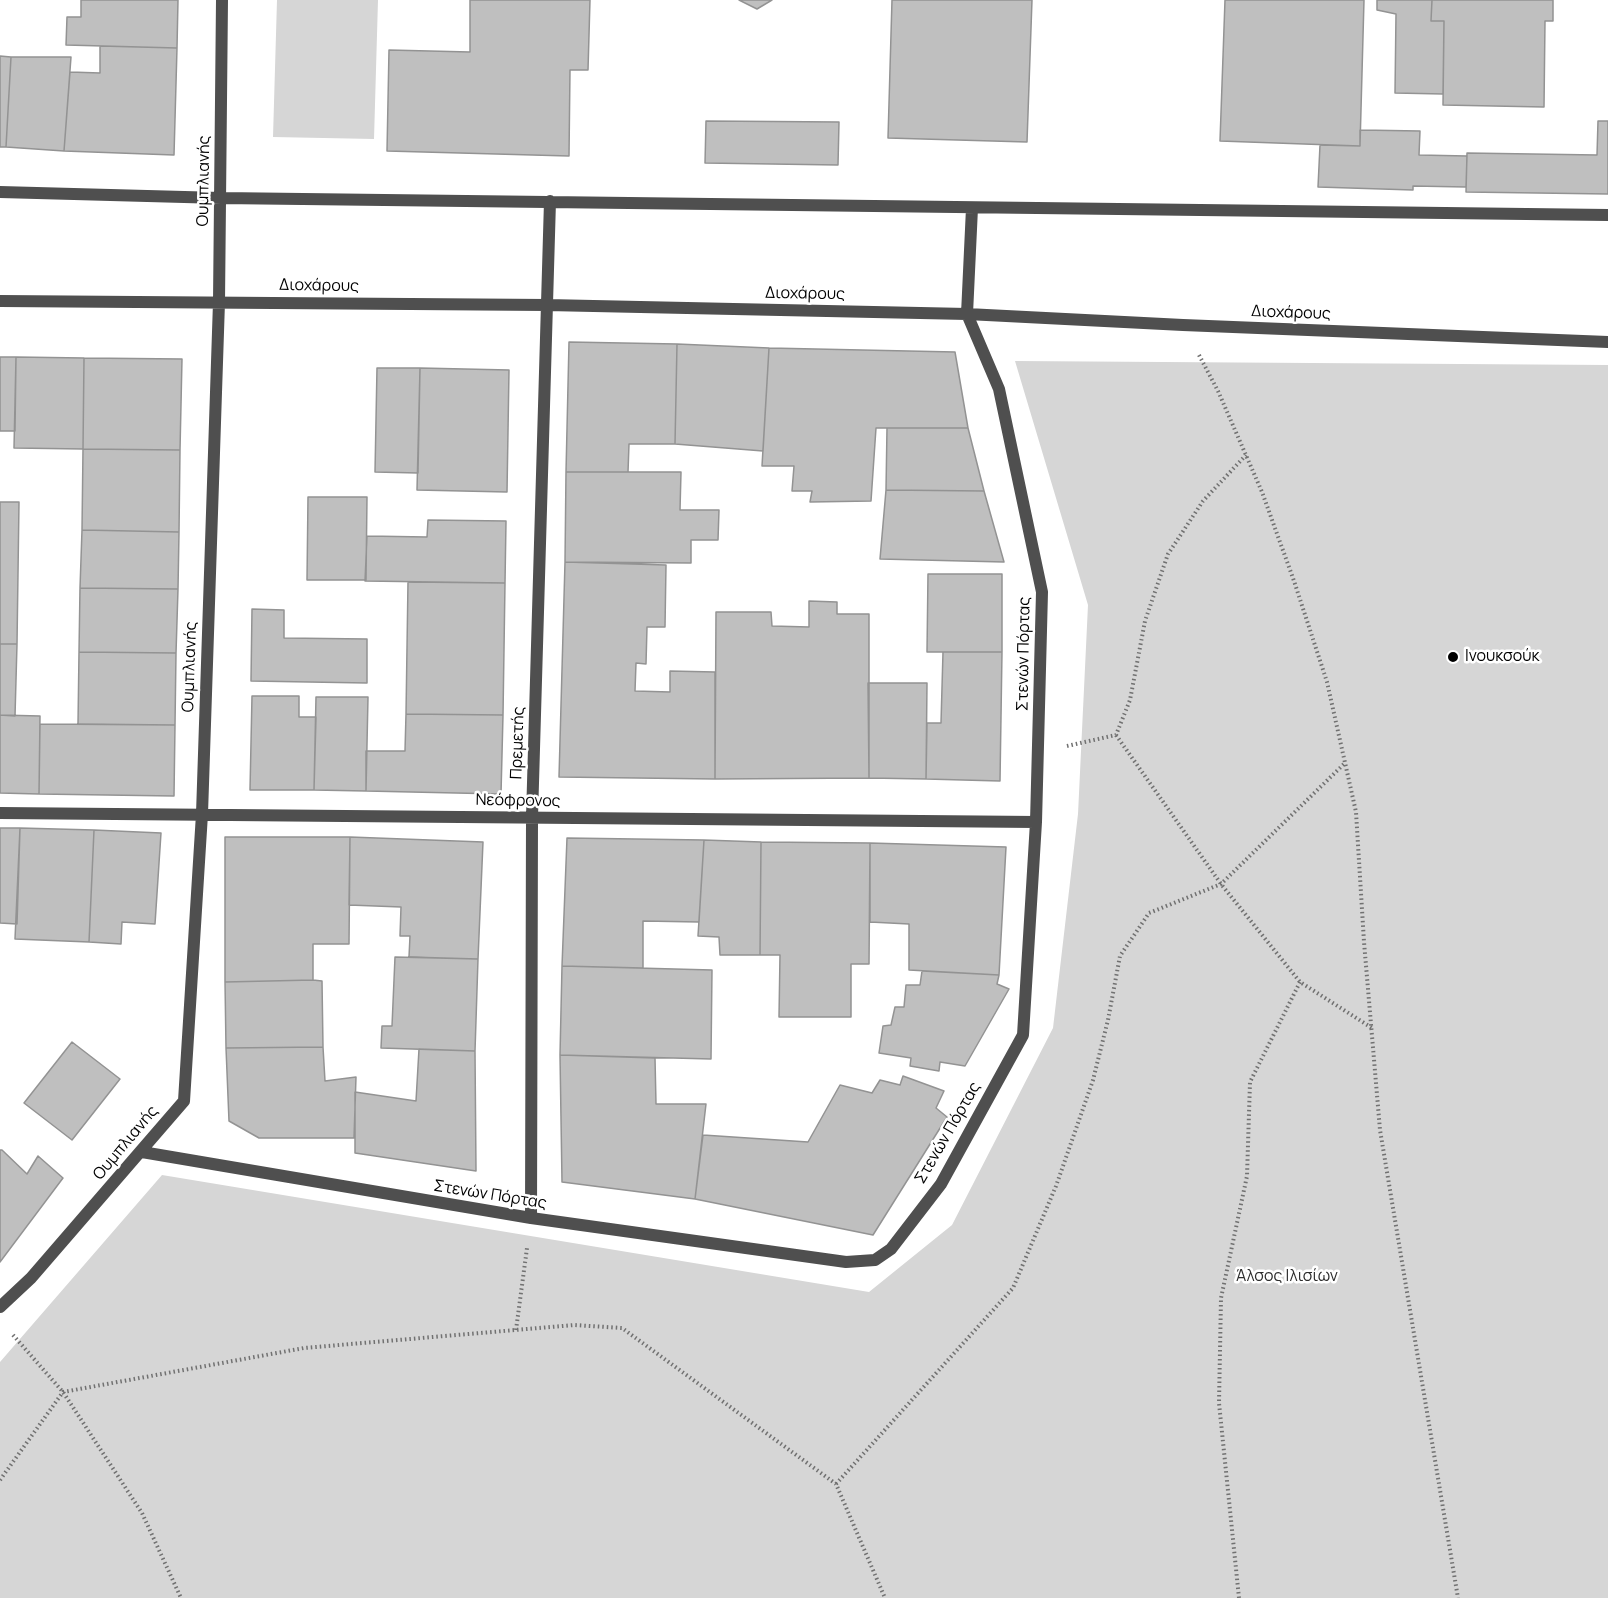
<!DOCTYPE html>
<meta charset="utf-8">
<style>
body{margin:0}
canvas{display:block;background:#fff}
</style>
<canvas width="1608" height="1598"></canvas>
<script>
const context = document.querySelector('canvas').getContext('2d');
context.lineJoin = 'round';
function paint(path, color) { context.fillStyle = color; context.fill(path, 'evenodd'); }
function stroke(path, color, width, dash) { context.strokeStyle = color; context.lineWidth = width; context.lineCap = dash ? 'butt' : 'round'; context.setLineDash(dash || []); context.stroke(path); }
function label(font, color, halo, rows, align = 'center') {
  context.font = font + ' Manrope,sans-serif'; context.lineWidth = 5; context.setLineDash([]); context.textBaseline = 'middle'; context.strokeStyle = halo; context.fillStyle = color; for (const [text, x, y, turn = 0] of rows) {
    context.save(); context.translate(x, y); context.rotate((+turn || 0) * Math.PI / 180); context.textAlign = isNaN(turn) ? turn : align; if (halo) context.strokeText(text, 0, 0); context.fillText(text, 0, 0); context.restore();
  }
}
paint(new Path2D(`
 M 277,0 L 378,0 L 374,139 L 273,137 Z
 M 1015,361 L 1608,365 L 1608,1598 L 0,1598 L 0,1362 L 162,1175 L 869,1292 L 952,1225 L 1053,1028 L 1078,814 L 1088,605 Z`), '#d6d6d6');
const building = new Path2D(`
 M 81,0 L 178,0 L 177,48 L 66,45 L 67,17 L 81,17 Z
 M 470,0 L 590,0 L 588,70 L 570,70 L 569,156 L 387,151 L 389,50 L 470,52 Z
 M 739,0 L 772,0 L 757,9 Z
 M 892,0 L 1032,0 L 1027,142 L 888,138 Z
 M 1225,0 L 1364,0 L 1360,146 L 1220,141 Z
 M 1377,0 L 1432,0 L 1431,21 L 1444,21 L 1443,94 L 1395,93 L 1396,14 L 1377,10 Z
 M 1432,0 L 1553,0 L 1553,21 L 1545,21 L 1544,107 L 1443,105 L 1444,21 L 1431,21 Z
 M 100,46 L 177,48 L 174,155 L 64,151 L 70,72 L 100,73 Z
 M 0,56 L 11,57 L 6,147 L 0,147 Z
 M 11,57 L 71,57 L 64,151 L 6,147 Z
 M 706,121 L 839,122 L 838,165 L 705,163 Z
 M 1598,121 L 1608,121 L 1608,194 L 1466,192 L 1467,153 L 1597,155 Z
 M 1360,130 L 1420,131 L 1419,155 L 1467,156 L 1466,187 L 1413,186 L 1413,190 L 1318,187 L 1320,145 L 1360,146 Z
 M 569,342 L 677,344 L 675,444 L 629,444 L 628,472 L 566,472 Z
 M 677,344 L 769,348 L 763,451 L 675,444 Z
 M 769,348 L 955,352 L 968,428 L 876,428 L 871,501 L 810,502 L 812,491 L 792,491 L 794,466 L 762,466 Z
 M 0,357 L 16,357 L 15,431 L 0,431 Z
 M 16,357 L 84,358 L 83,449 L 14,448 Z
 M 84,358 L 182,359 L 180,450 L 83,449 Z
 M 377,368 L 420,368 L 418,473 L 375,472 Z
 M 420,368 L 509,370 L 507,492 L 417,490 Z
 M 887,428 L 968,428 L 984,491 L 886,490 Z
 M 83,449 L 180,450 L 179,532 L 82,530 Z
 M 566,472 L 681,472 L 680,510 L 719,510 L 718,540 L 691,540 L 691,563 L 565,562 Z
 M 886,490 L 984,491 L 1004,562 L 880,559 Z
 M 308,497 L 367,497 L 366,580 L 307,580 Z
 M 0,502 L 19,502 L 17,644 L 0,644 Z
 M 428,520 L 506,521 L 505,583 L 365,581 L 367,536 L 427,537 Z
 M 82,530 L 179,532 L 178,589 L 80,588 Z
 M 565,562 L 666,565 L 665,627 L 647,627 L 646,664 L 636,663 L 635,691 L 670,692 L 670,671 L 715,672 L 715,779 L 559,777 Z
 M 928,574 L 1002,574 L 1002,652 L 927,652 Z
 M 408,582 L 505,583 L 503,715 L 406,714 Z
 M 80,588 L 178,589 L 176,653 L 79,652 Z
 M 809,601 L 837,602 L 837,614 L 869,614 L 869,778 L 715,779 L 716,612 L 771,612 L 772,626 L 809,627 Z
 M 252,609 L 284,610 L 284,638 L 367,639 L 367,683 L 251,681 Z
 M 0,644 L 17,644 L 15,716 L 0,715 Z
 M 79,652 L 176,653 L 175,725 L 78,724 Z
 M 943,652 L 1002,652 L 1000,781 L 926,779 L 927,723 L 941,723 Z
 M 868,683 L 927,683 L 926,779 L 869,778 Z
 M 252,696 L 299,696 L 299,717 L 316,717 L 314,790 L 250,790 Z
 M 316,697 L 368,697 L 366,791 L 314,790 Z
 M 406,714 L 503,715 L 501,794 L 366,791 L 366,751 L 405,751 Z
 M 0,715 L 40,716 L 39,794 L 0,793 Z
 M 40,724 L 175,725 L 174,796 L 39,794 Z
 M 0,828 L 20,828 L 17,924 L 0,923 Z
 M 20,828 L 94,830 L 89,942 L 15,939 Z
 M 94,830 L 161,833 L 155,924 L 122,922 L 121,944 L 89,942 Z
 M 225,837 L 350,837 L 349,944 L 313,944 L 313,980 L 225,982 Z
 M 350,837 L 483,842 L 478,959 L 409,957 L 410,936 L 400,936 L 401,907 L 349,905 Z
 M 567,838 L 704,840 L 699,922 L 643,921 L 643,968 L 562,966 Z
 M 704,840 L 761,842 L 760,955 L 720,955 L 719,937 L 698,936 Z
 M 761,842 L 870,843 L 869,964 L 851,964 L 851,1017 L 779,1017 L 780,955 L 760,955 Z
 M 870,843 L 1006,847 L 999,975 L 909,970 L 909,924 L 870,922 Z
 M 395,957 L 478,959 L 475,1051 L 381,1048 L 382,1026 L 392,1026 Z
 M 562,966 L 712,970 L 711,1059 L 560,1055 Z
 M 922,971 L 999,975 L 997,984 L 1009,989 L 965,1066 L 940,1062 L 939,1071 L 910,1066 L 911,1058 L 879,1053 L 883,1026 L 891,1025 L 895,1007 L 904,1007 L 906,985 L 920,985 Z
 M 313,980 L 322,981 L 323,1047 L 226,1048 L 225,982 Z
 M 72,1042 L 120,1079 L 72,1140 L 24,1103 Z
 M 323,1047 L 325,1081 L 356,1077 L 354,1138 L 259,1138 L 229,1121 L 226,1048 Z
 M 419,1049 L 475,1051 L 476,1171 L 355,1153 L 355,1092 L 416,1101 Z
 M 560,1055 L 655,1058 L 656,1104 L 706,1104 L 695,1199 L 562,1182 Z
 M 903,1076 L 944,1091 L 936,1108 L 947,1117 L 873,1235 L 695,1199 L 703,1135 L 808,1142 L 840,1085 L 872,1093 L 880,1080 L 900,1085 Z
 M 0,1150 L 2,1150 L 27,1174 L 38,1156 L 63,1178 L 0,1262 Z`);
paint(building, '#bfbfbf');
stroke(building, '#939393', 1.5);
stroke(new Path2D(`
 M 1199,355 L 1218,391 L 1262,492 L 1294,581 L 1327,682 L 1356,812 L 1364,942 L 1380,1130 L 1458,1598
 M 1116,735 L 1221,884 L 1300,982 L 1372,1028
 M 1067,746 L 1116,735 L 1130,700 L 1145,621 L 1168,554 L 1203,501 L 1246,455
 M 516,1330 L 527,1248
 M 13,1335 L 63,1392 L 142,1513 L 181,1598
 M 0,1480 L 63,1392 L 304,1348 L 574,1325 L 622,1328 L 836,1484 L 885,1598
 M 836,1484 L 1013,1288 L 1056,1186 L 1093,1080 L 1108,1020 L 1120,956 L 1149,913 L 1221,884 L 1345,763
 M 1239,1598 L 1219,1403 L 1221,1298 L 1247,1176 L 1250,1082 L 1300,982`), '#717171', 4, [1.5, 3]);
stroke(new Path2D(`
 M 0,192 L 221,198 L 1608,215
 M 0,301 L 547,305 L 967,314 L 1183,325 L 1608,342
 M 0,813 L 1036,822
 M 142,1152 L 531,1218 L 846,1262 L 875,1260 L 891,1249 L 941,1184 L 1023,1035 L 1036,822 L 1042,592 L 999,389 L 967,314 L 972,208
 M 531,1218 L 532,817 L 550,201
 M 0,1307 L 31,1278 L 184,1101 L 202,814 L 219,302 L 222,0`), '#4f4f4f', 12);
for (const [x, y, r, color] of [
 [1453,657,6,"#000"]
]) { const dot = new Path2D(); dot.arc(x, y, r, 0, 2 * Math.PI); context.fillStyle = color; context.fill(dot); stroke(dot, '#fff', 2); }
label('16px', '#000', '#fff', [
 ["Ουμπλιανής",204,181,-89],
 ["Διοχάρους",319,286,1],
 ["Διοχάρους",805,294,1],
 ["Διοχάρους",1291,313,2],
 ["Στενών Πόρτας",1024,654,-89],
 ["Ουμπλιανής",190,667,-88],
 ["Πρεμετής",518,743,-88],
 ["Νεόφρονος",518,801,1],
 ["Στενών Πόρτας",948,1133,-60],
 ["Ουμπλιανής",126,1143,-50],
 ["Στενών Πόρτας",490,1195,9]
]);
label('16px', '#000', '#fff', [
 ["Ινουκσούκ",1465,657]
], 'left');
label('16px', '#2d2d2d', '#fff', [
 ["Άλσος Ιλισίων",1287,1277]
]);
</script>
